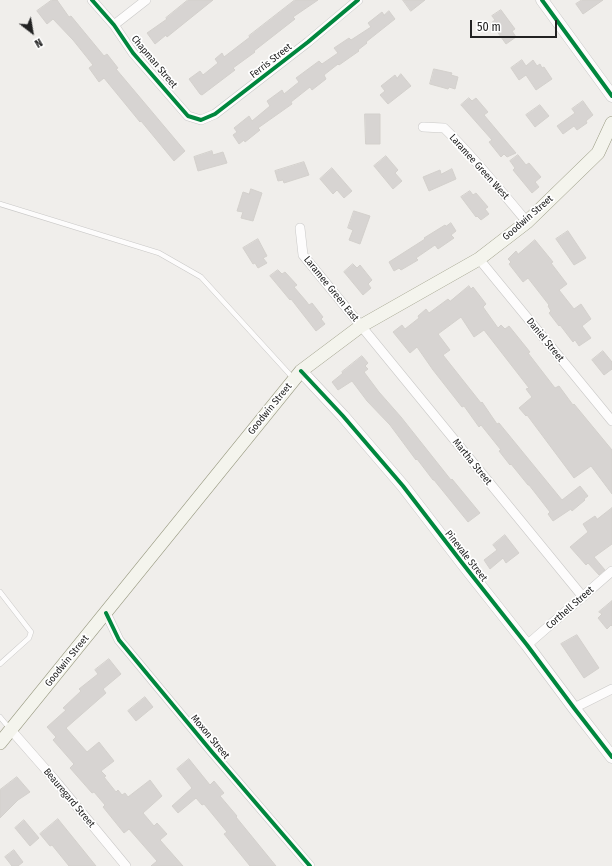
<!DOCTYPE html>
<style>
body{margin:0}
#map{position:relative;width:612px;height:866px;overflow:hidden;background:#f0eeeb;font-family:"Fira Sans Condensed",sans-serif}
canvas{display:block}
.north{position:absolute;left:12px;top:12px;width:40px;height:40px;-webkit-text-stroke:3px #fff;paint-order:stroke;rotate:149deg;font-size:11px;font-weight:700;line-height:16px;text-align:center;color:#222}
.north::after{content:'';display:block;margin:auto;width:14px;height:18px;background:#222;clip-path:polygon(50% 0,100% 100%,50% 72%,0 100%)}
.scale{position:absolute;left:470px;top:20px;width:87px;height:18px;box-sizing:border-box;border:2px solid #222;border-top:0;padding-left:5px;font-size:12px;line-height:14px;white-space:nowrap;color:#222;-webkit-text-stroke:3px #fff;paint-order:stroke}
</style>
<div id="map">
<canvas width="612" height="866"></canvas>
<div class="north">N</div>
<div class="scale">50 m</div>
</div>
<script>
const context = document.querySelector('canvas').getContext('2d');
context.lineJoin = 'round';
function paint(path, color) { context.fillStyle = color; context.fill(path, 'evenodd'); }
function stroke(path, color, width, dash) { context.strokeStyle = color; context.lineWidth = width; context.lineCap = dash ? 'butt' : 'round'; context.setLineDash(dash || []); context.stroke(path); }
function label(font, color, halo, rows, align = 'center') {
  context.font = font + ' "Fira Sans Condensed",sans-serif'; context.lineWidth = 3.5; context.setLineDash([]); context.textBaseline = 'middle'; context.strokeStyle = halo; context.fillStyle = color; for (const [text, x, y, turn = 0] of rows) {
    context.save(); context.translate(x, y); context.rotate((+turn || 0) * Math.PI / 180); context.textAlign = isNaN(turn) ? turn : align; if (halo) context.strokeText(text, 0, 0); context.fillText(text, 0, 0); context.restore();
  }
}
const building = new Path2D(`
 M 52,0 L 57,0 L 69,17 L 71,16 L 104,56 L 107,54 L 118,68 L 116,69 L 185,151 L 174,161 L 141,121 L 140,122 L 104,78 L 99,82 L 89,68 L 93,65 L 73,40 L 53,19 L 47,24 L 37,11 Z
 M 188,0 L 213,0 L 167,37 L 166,35 L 155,44 L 147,33 L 167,19 L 166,18 Z
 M 295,0 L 318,0 L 293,17 L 295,19 L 254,51 L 255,52 L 233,68 L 235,70 L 202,95 L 200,94 L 189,79 L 200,71 L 203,75 L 218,63 L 215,59 L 222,53 L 224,57 L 250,37 L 249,36 Z
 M 403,0 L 425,0 L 411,11 Z
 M 582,0 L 603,0 L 583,14 L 576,4 Z
 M 501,10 L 515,29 L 512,31 L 516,37 L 506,44 L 491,23 L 495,20 L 492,16 Z
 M 389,11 L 395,19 L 366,42 L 367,43 L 358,50 L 359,51 L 339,65 L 338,64 L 324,75 L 326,79 L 312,90 L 310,87 L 291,102 L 292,104 L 258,128 L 260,130 L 245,142 L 244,140 L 239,144 L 233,135 L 237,132 L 234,128 L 249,116 L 252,121 L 270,106 L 267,101 L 282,90 L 284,94 L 299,82 L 296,78 L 319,61 L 322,64 L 338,53 L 334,48 L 349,38 L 351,40 L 371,27 L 368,23 L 382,12 L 384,15 Z
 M 522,60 L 526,66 L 533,60 L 537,66 L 540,64 L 542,68 L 544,67 L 552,79 L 536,90 L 526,75 L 519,80 L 511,68 Z
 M 434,69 L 452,73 L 451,75 L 458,77 L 455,89 L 449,87 L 448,89 L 430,84 Z
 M 401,74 L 411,86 L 388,104 L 380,95 L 385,91 L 381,86 L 395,75 L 397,78 Z
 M 469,98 L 472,101 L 476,98 L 488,112 L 484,115 L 516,153 L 507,157 L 504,154 L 501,157 L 489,142 L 492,140 L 461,105 Z
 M 583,101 L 593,115 L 586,121 L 587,123 L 577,130 L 574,126 L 563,134 L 557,126 L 575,113 L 572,109 Z
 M 540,105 L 549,116 L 535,127 L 526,115 Z
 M 365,114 L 380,114 L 380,144 L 366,144 Z
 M 212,151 L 213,155 L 223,152 L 227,163 L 198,171 L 194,157 Z
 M 518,155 L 526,165 L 529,163 L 541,177 L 535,182 L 539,187 L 532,193 L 513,170 L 515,168 L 510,161 Z
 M 386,156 L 398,170 L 395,173 L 402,181 L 393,189 L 374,166 Z
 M 304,162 L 309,175 L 284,183 L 283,180 L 278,181 L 275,171 Z
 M 332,168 L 352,191 L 344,198 L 337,190 L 333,194 L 320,179 Z
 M 452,169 L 456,179 L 429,191 L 423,177 L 440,170 L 441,174 Z
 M 251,189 L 262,193 L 253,221 L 241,218 L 243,212 L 237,211 L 243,192 L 249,194 Z
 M 470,191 L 473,195 L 476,193 L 488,207 L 485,209 L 489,214 L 481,220 L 477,216 L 476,217 L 461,197 Z
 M 354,211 L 370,216 L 360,244 L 349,240 L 353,230 L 348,228 Z
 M 451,223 L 456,231 L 451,235 L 454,238 L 438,249 L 435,245 L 416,258 L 418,260 L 401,270 L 399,268 L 394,271 L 389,262 L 425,239 L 424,238 L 445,225 L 446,226 Z
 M 568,231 L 586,258 L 574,265 L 556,239 Z
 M 258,239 L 267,256 L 263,258 L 267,263 L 258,268 L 255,263 L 253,264 L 243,248 Z
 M 535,240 L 553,262 L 551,263 L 567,284 L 559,290 L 574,309 L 581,304 L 591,319 L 582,326 L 591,338 L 579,346 L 575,340 L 573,342 L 560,325 L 559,326 L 549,313 L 551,311 L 548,306 L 549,305 L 528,278 L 523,282 L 509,264 L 511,262 L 508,259 L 516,251 L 518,254 Z
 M 353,264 L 357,268 L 360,265 L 372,280 L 368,284 L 371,288 L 363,295 L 344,272 Z
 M 278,270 L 282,274 L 285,272 L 297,285 L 294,287 L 306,301 L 309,305 L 312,303 L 323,317 L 321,319 L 325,324 L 316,331 L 291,299 L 290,300 L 270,276 Z
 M 469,286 L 471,289 L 473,287 L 486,304 L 483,307 L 498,328 L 501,325 L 505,329 L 509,326 L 530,352 L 528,353 L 555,388 L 559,386 L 573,405 L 574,404 L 612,450 L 612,494 L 591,466 L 574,478 L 527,415 L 526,416 L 519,408 L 532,397 L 526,389 L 529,388 L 484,330 L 474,337 L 461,317 L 438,334 L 450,350 L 443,355 L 481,403 L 482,402 L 497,424 L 499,423 L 562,500 L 580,486 L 588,496 L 584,499 L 585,500 L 572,511 L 571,509 L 553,521 L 548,514 L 550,512 L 529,485 L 528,485 L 511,464 L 510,465 L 499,451 L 501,450 L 481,425 L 479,427 L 464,406 L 462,407 L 433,370 L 417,347 L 410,353 L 393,332 L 402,325 L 405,329 L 419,318 L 418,316 L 426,309 L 429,313 L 448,299 L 450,301 Z
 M 603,351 L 612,362 L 612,369 L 604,375 L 592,360 Z
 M 362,356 L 368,363 L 365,366 L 368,369 L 364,372 L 379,392 L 401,417 L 451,480 L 452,479 L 480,513 L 468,522 L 434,480 L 433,480 L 417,459 L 416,460 L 390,425 L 367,401 L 352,381 L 338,390 L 332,382 L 343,373 L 342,372 Z
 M 612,508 L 612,544 L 594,557 L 605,570 L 599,575 L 588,563 L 586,565 L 570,547 L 588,532 L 583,524 L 595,516 L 597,519 Z
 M 505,535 L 519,553 L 506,563 L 503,558 L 490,569 L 484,560 L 497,550 L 493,545 Z
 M 612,601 L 612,626 L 611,625 L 607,629 L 598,618 L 602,614 L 599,612 Z
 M 577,635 L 599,668 L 584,678 L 561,644 Z
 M 109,659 L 121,674 L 103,689 L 106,693 L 66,728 L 87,752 L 99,742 L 114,761 L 101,771 L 106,776 L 104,777 L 116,792 L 118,790 L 122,795 L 125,793 L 128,797 L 150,780 L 162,796 L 143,813 L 154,826 L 157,823 L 167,834 L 160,840 L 183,866 L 151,866 L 157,861 L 129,829 L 124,833 L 103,807 L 105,805 L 94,792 L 92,793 L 70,768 L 74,764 L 53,740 L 56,737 L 47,727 L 66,710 L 63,708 L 81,691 L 79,689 L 98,674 L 95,670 Z
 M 145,697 L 153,707 L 136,721 L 128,711 Z
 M 189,759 L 210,785 L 214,781 L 224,793 L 220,796 L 237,816 L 236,817 L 276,866 L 250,866 L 224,834 L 227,832 L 204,804 L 202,805 L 196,798 L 178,813 L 172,806 L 192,788 L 177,769 Z
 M 17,777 L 30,792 L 18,800 L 0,818 L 0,790 Z
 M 58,819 L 75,840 L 96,866 L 69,866 L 52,845 L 50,846 L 40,834 Z
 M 24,820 L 39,838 L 30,846 L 15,828 Z
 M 14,850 L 23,862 L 18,866 L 12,866 L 5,857 Z`);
paint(building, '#d7d4d2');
stroke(building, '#d3d0cc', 1);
const service = new Path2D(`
 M 0,204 L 159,253 L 201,277 L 293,378
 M 0,592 L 31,632 L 29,638 L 0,664
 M 0,717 L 10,729`);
const minor = new Path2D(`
 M 92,0 L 114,25 L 133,53 L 188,116 L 201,120 L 215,114 L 308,42 L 358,0
 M 114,25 L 146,0
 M 423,127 L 444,128 C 474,157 500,190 527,222
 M 300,228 L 303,255 L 583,597
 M 479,259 L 612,421
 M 106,613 L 119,640 L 212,752 L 310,866
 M 527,645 L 612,571
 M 574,708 L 612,689
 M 11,730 L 54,779 L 126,866`);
const tertiary = new Path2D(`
 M 542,0 L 612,96
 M 301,371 L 343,416 L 403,486 L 463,564 L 527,645 L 574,708 L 612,757`);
const secondary = new Path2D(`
 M 0,743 L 301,371 L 361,326 L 479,259 L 527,222 L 598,153 L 612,123`);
stroke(service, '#c9c8c7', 5.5);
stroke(minor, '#c9c8c7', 10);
stroke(tertiary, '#c9c8c7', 13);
stroke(secondary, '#999a82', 14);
stroke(service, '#fdfcfc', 4.5);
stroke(minor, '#fdfcfc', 9);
stroke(tertiary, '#fdfcfc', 12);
stroke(secondary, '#f4f4ed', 13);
stroke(new Path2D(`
 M 92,0 L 114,25 L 133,53 L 188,116 L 201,120 L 215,114 L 308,42 L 358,0
 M 542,0 L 612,96
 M 301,371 L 343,416 L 403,486 L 463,564 L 527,645 L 574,708 L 612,757
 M 106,613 L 119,640 L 212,752 L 310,866`), '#00873e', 4);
label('10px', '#222', '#fff', [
 ["Ferris Street",271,61,-38],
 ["Chapman Street",154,62,50],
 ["Laramee Green West",479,167,48],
 ["Goodwin Street",528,218,-41],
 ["Laramee Green East",331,289,51],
 ["Daniel Street",545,340,51],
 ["Goodwin Street",270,409,-51],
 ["Martha Street",472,462,51],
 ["Pinevale Street",466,556,52],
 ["Corthell Street",570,608,-41],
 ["Goodwin Street",67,661,-51],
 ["Moxon Street",210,737,50],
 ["Beauregard Street",69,798,50]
]);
</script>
